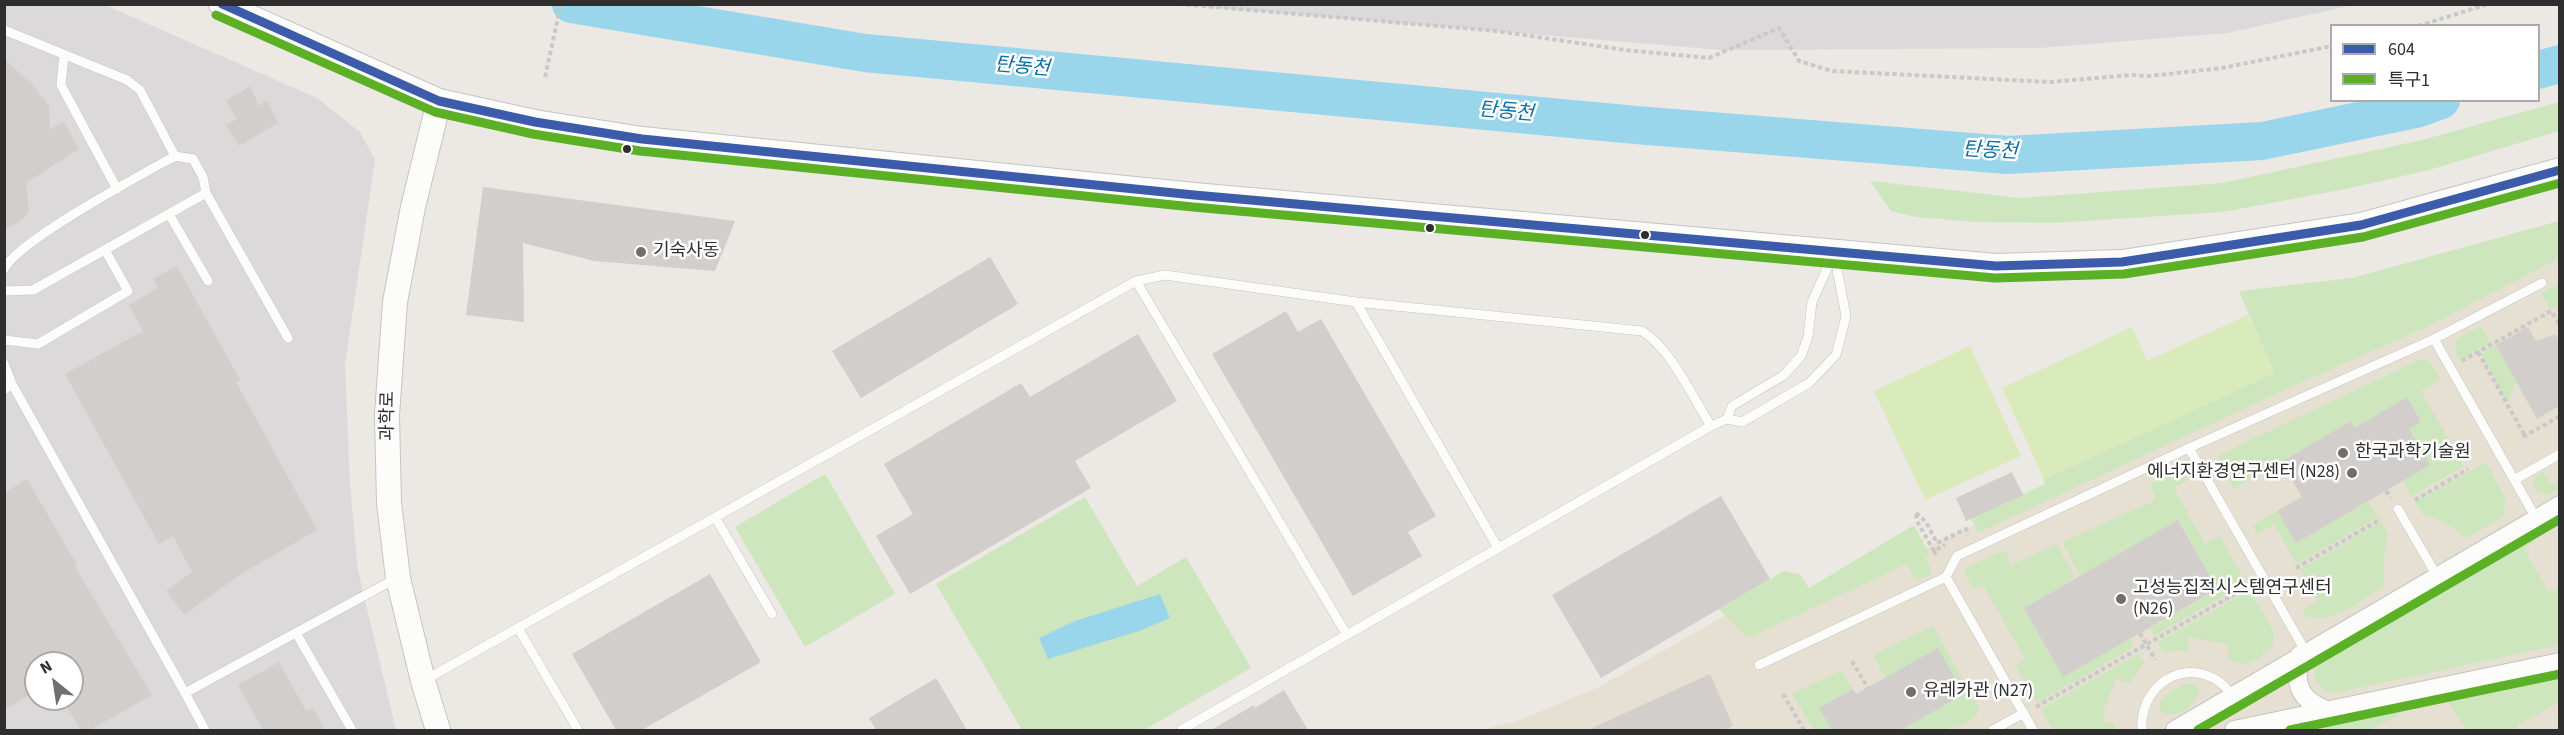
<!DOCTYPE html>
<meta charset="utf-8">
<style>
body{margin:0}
#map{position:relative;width:2564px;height:735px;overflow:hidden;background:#ece8e4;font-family:"Source Sans 3","Noto Sans KR",sans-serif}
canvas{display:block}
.frame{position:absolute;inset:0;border:6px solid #2e2e2e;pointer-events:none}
.legend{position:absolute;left:2330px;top:24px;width:210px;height:78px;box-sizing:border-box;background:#fff;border:2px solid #ababab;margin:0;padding:8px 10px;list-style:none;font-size:18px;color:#2e2e2e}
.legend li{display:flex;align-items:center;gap:12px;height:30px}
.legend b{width:30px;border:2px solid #ababab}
.north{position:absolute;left:24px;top:651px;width:60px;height:60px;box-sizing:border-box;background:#fff;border:2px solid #ababab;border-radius:50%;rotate:330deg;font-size:16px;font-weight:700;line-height:24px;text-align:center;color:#2e2e2e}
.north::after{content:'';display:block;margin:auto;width:21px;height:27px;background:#706f6e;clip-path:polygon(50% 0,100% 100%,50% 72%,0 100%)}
</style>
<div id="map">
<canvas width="2564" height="735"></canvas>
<div class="frame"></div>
<ul class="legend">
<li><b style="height:8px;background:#3d5bab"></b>604</li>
<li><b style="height:8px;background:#5bb025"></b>특구1</li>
</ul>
<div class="north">N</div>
</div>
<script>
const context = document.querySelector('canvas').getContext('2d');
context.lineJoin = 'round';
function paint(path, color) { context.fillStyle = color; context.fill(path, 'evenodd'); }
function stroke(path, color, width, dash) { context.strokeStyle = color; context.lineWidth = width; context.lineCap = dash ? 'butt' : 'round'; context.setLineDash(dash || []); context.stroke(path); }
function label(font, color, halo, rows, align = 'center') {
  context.font = font + ' "Source Sans 3","Noto Sans KR",sans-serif'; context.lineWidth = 5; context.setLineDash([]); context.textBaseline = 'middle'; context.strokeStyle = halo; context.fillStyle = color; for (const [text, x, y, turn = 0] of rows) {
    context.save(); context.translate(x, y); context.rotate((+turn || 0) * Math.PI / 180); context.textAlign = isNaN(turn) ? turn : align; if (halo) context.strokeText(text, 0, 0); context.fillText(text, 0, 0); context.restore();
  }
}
paint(new Path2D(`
 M 4,5 L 105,5 L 317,98 L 360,132 L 375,160 L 345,365 L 350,484 L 358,571 L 396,730 L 5,730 ZM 36,663 L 72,663 L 72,699 L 36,699 Z
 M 1184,5 L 2353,4 L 2353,5 L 2227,33 L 2040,48 L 1721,50 Z`), '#dcd9db');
paint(new Path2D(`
 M 2559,250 L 2559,730 L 1481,730 L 1517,721 L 1599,687 L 1767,592 L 1783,615 Z`), '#e6e0d3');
paint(new Path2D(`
 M 2559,102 L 2559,131 L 2429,170 L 2346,189 L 2223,212 L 2054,223 L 1975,222 L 1916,217 L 1891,211 L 1870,181 L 2021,198 L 2222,183 L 2422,140 Z
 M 2559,221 L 2559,258 L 2429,326 L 2282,391 L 1978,533 L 1971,518 L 2045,484 L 2044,479 L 2274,373 L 2239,291 L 2352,278 Z
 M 2559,284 L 2559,309 L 2557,306 L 2550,309 L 2541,293 Z
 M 2481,326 L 2490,343 L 2460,360 C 2447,337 2463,336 2481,326 Z
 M 2496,345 L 2516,382 L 2508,402 L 2481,354 Z
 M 2426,359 L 2431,363 L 2440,380 L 2421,391 L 2464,466 L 2411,497 L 2403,481 L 2430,465 L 2409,429 L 2421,422 L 2407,398 L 2355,428 L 2350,422 L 2233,489 L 2218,459 L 2223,453 L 2419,360 Z
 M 2486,462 L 2506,500 L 2503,517 L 2466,538 C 2452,527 2440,518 2422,514 L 2415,502 Z
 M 2543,471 L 2552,486 L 2559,482 L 2559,489 L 2547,495 L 2536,491 L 2533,480 Z
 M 2182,472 L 2188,480 L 2174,488 L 2205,544 L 2220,536 L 2246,583 L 2154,636 L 2150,628 L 2217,589 L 2179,520 L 2080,576 L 2062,542 L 2156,500 L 2150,484 Z
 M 825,474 L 895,594 L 805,647 L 735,527 Z
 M 1085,497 L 1137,586 L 1186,557 L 1251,668 L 1144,730 L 1022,730 L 936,584 Z
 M 2368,501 L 2378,517 L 2297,564 L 2274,525 L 2257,534 L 2253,527 L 2254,524 L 2277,511 L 2296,543 Z
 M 2381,522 L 2388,535 L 2384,559 L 2384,587 C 2361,600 2332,626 2305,616 L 2302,611 L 2318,601 L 2300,569 Z
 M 1914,525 L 1930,555 L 1925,557 L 1932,571 L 1930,575 L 1918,580 L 1914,578 L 1907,564 L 1748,638 L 1719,609 L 1784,571 L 1800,574 L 1809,588 Z
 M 2529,536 L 2532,536 L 2533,543 L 2524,549 L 2549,593 L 2559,587 L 2559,645 L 2336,693 L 2325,692 L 2316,680 L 2313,668 L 2321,656 Z
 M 2057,544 L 2075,578 L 2024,608 L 2063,676 L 2130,639 L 2134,647 L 2037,703 L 2015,665 L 2025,659 L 1983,585 L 1973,590 L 1965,572 L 1967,567 L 2005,550 L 2011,565 Z
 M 2250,590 L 2274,632 L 2273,648 C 2253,660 2248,671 2226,657 L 2230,646 L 2222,643 L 2189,637 L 2188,650 L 2163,652 L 2158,642 Z
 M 1933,626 L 1980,710 C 1964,735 1927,730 1901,730 L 1964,694 L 1938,648 L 1885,678 L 1873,655 Z
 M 2138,654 L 2144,663 L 2129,684 L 2116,679 L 2104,710 L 2104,722 L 2115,723 L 2116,730 L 2053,730 L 2041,709 Z
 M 1842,670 L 1853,689 L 1819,708 L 1832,730 L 1814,730 L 1792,694 Z
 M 2559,675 L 2559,702 L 2517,726 L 2520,730 L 2466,730 L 2445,696 Z
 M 2184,684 L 2193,684 L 2199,688 C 2200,705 2173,723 2160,710 C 2158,695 2173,691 2184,684 Z
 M 2400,708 L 2398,715 L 2371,730 L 2288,730 Z`), '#cee6be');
paint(new Path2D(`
 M 2248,315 L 2275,373 L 2044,479 L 2002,388 L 2132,327 L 2147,361 Z
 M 1970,346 L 2021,456 L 1925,500 L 1874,391 Z`), '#d9eabb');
paint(new Path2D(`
 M 1160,594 L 1170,618 L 1139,631 L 1048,659 L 1039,638 L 1075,621 Z`), '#99d6ec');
stroke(new Path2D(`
 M 571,4 L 865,53 L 1636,125 L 2008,155 L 2262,141 L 2416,109 L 2441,100
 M 2538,70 L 2560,64`), '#99d6ec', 38);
paint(new Path2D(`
 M 4,59 L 33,85 L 49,106 L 50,129 L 64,122 L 79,149 L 26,183 L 29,211 L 22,220 L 4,230 Z
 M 250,86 L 259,106 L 267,100 L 278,123 L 239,146 L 226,125 L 237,119 L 226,101 Z
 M 483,187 L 735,221 L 715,271 L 594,261 L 523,243 L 524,322 L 466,315 Z
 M 990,257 L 1018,304 L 861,398 L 832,351 Z
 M 177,266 L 240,380 L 236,382 L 317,530 L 241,574 L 184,615 L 166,591 L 192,572 L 173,536 L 159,544 L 65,374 L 143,331 L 129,305 L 158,288 L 153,279 Z
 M 1286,311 L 1298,332 L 1321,319 L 1436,516 L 1408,532 L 1422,556 L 1353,596 L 1212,354 Z
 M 2528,327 L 2536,341 L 2556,334 L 2559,344 L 2559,406 L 2537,419 L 2496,345 Z
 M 1138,334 L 1177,401 L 1075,461 L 1091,488 L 910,594 L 876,536 L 913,514 L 884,464 L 1021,383 L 1030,397 Z
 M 2407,397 L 2421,422 L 2409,429 L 2430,465 L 2296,543 L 2277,511 L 2302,497 L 2281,462 L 2351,421 L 2355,428 Z
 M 2012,472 L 2023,495 L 1966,521 L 1956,498 Z
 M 27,479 L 77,565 L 75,567 L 152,695 L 90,730 L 81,730 L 62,699 L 72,699 L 72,663 L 36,663 L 36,691 L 4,710 L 4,493 Z
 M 1721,496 L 1770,579 L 1601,678 L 1552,595 Z
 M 2178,520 L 2217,589 L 2063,677 L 2024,608 Z
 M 710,574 L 761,662 L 642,730 L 616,730 L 572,654 Z
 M 1938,648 L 1964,694 L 1901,730 L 1832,730 L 1819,708 L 1853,689 L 1856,694 Z
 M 279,662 L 306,711 L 313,708 L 325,730 L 263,730 L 238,685 Z
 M 1710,674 L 1733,726 L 1723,730 L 1588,730 Z
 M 936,678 L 967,730 L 876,730 L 869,718 Z
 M 1284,690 L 1308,730 L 1211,730 L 1254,705 L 1255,708 Z`), '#d1cecb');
const lane = new Path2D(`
 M 4,30 L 127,80 L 140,90 L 175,156 L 193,159 L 203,177 L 206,193 L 288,338
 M 64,55 L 61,85 L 117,189
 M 169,214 L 208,281
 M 4,269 C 19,240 141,175 175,156
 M 1136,281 L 1347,635
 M 4,291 L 33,290 L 206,193
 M 1356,302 L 1498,548
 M 2434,339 L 2536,518
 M 4,340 L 38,344 L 128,291 L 105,250
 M 4,364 L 12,384 L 4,390
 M 12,384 L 185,693
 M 1727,419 L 1732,406 L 1784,375 L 1801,356 L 1808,337 L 1812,302 L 1834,253
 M 2189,448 L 2306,652
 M 2514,480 L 2560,454
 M 2398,509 L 2437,576
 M 715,517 L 772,614
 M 1946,577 L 2033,730
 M 518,628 L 578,730
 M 296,633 L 352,730
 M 1759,665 L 1946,577 L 1957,556 L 2189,448 L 2434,339 L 2542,283
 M 425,680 L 1136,281 L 1165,275 L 1356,302 L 1642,331 C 1671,349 1692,396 1711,426
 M 205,730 L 185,693 L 395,579
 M 1181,730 L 1711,426 L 1727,419 L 1742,422 L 1809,383 L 1836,355 L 1846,316 L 1834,253
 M 1993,730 L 2024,713
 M 2142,730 C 2139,677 2200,650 2233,696`);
const street = new Path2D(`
 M 2300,655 C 2293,685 2300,701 2329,711
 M 2175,730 L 2560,505
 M 2234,730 L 2560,662`);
const secondary = new Path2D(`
 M 221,4 L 439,101 L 535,122 L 642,139 L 1194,195 L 1996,266 L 2122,262 L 2361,225 L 2560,170
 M 438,730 L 423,681 L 398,578 L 389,503 L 387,415 L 395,302 L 413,207 L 439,101`);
stroke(lane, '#c5c4c5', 10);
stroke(street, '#c5c4c5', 20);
stroke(secondary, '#c5c4c5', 26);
stroke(new Path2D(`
 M 1179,4 L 1497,31 L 1625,50 L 1709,58 L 1779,28 L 1799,61 L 1832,71 L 2050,82 L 2131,75 L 2150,76 L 2222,68 L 2332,46
 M 2418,26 L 2488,4
 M 545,77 L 561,4
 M 2478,352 L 2525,436
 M 2462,361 L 2551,311 L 2560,325
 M 2523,437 L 2560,416
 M 2386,491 L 2391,498
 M 2415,500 L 2468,469
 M 1916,513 L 1926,522 L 1937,543 L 1966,529 L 1968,535
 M 1916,514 L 1917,521 L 1934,551
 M 1936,555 L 1934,551 L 1945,545
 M 2296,568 L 2381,519
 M 2140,633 L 2155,660
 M 1852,661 L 1868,688
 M 1783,694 L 1804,730
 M 2036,707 L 2251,585`), '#c9c9c8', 4, [4.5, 3]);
stroke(lane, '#fcfcfb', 9);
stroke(street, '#fcfcfb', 18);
stroke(secondary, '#fcfcfb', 24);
stroke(new Path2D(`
 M 222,4 L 439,101 L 535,122 L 642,139 L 1194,195 L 1996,266 L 2122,262 L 2361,225 L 2560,170`), '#3d5bab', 9);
stroke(new Path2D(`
 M 216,15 L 435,112 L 533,134 L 640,151 L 1193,207 L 1995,278 L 2124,274 L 2363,237 L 2560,183
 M 2198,730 L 2560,519
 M 2290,730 L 2560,674`), '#5bb025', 9);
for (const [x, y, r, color] of [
 [627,149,5,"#2e2e2e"],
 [1430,228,5,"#2e2e2e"],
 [1645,235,5,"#2e2e2e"],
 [641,252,6,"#706f6e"],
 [2343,453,6,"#706f6e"],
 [2352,473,6,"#706f6e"],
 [2121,599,6,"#706f6e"],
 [1911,692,6,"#706f6e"]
]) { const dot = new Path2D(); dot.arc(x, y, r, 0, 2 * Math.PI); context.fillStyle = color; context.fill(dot); stroke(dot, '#fff', 2); }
label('18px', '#2e2e2e', '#fff', [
 ["기숙사동",653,252],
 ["한국과학기술원",2355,453],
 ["에너지환경연구센터 (N28)",2340,473,"right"],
 ["고성능집적시스템연구센터",2133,589],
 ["(N26)",2133,610],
 ["유레카관 (N27)",1923,692]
], 'left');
label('18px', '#2e2e2e', '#fff', [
 ["과학로",389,416,-89]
]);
label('italic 20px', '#0d6fa3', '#fff', [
 ["탄동천",1022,68,5],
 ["탄동천",1506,113,5],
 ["탄동천",1990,152,3]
]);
</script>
